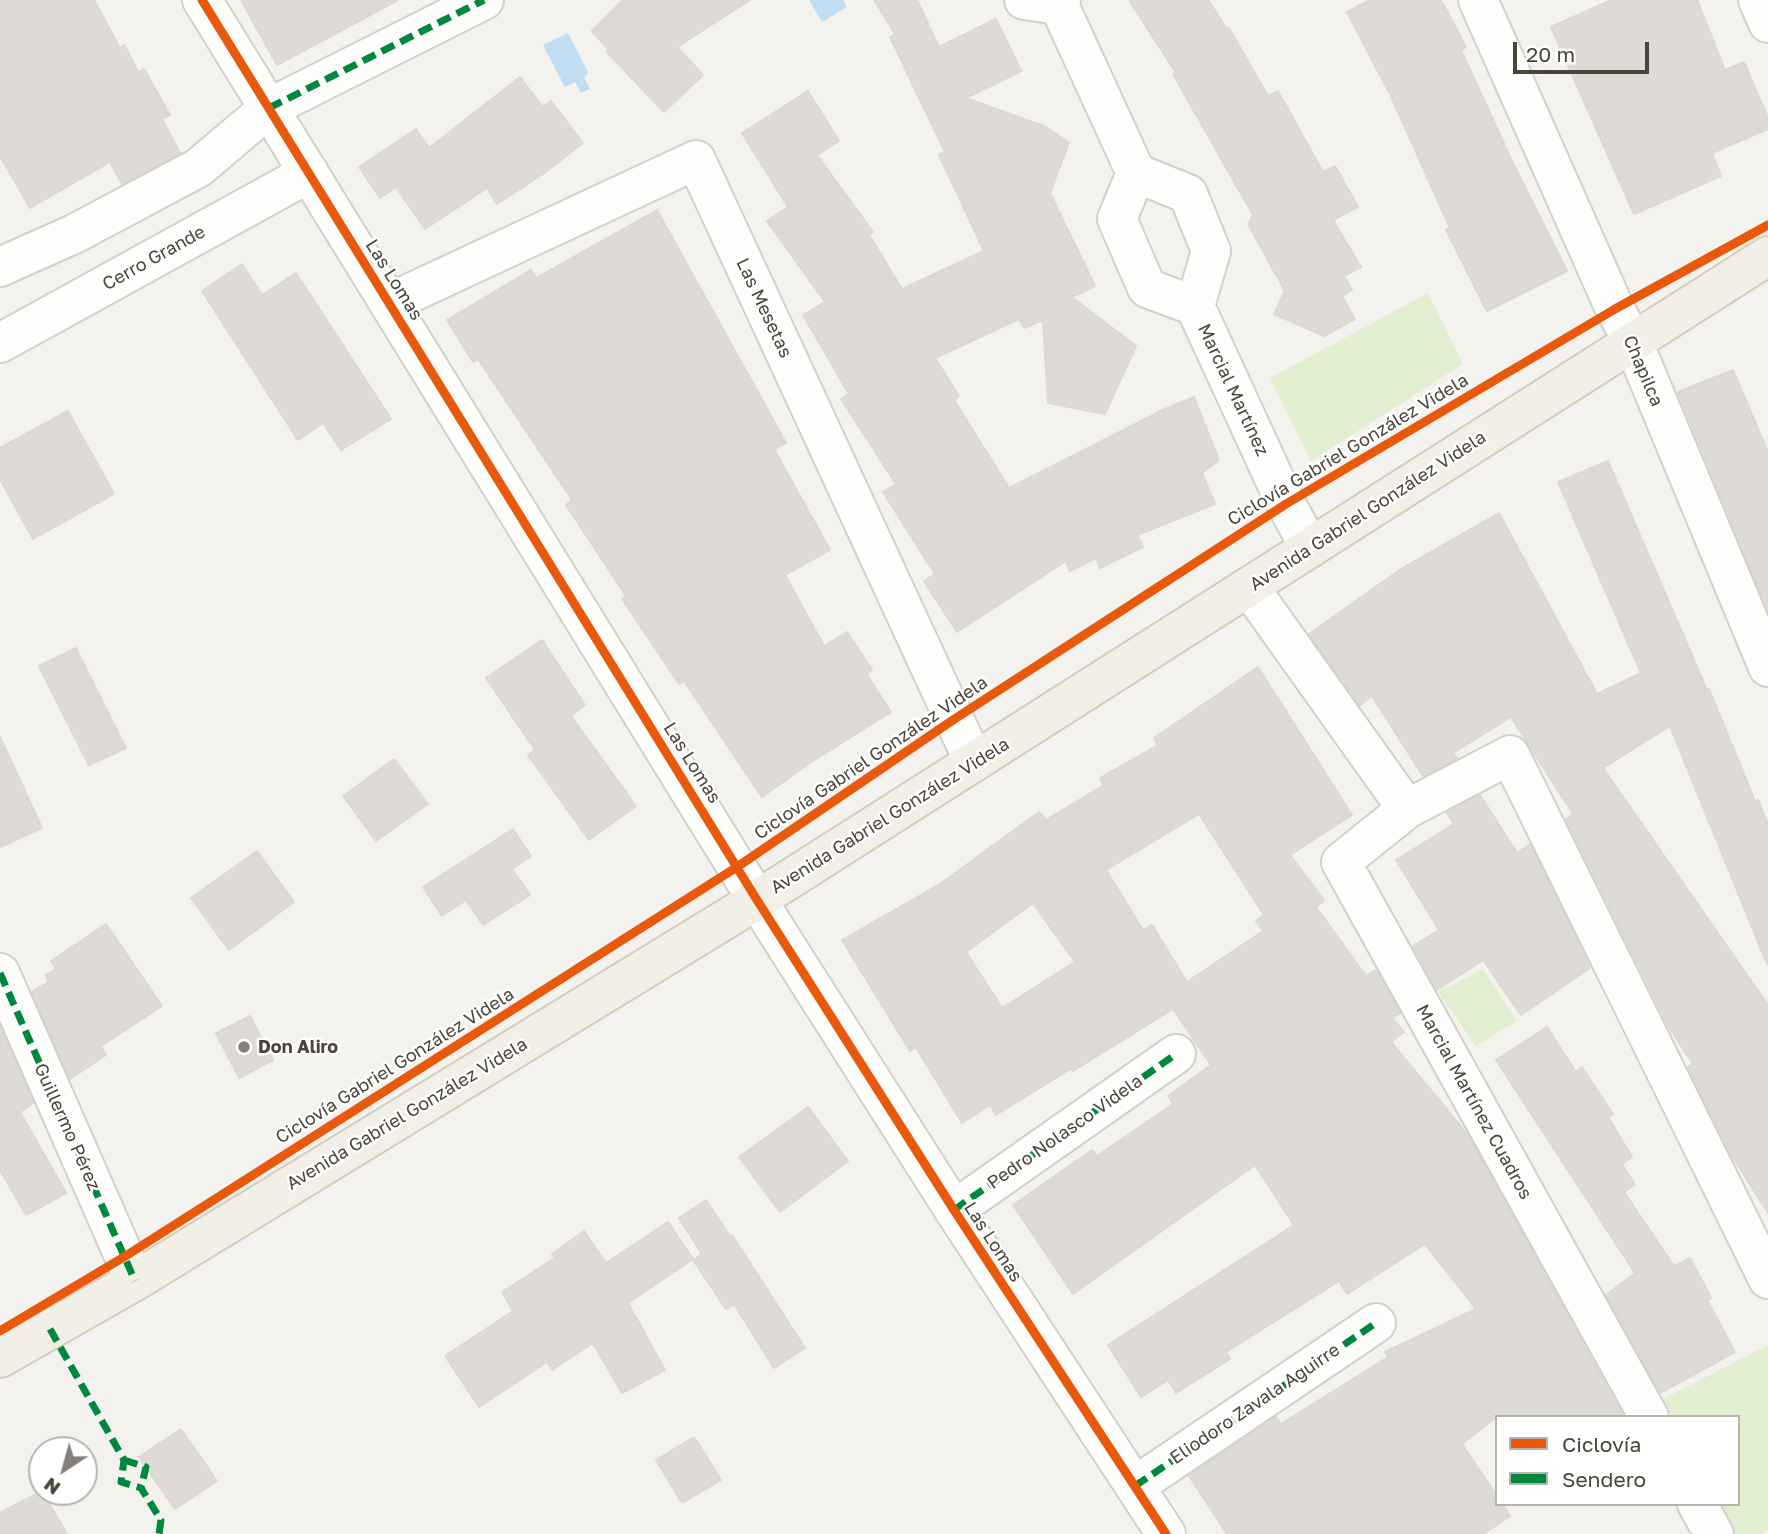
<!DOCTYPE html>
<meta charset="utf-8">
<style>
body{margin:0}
#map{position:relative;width:1768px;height:1534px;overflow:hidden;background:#f4f2ee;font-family:"Golos Text",sans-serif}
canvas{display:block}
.legend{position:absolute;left:1495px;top:1415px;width:245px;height:91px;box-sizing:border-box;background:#fff;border:2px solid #b7b4b0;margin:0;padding:9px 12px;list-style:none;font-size:21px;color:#4b4439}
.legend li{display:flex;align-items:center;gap:14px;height:35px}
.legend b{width:35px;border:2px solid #b7b4b0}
.north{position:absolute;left:28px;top:1436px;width:70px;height:70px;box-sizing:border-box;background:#fff;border:2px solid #b7b4b0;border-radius:50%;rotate:216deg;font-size:19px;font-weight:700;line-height:28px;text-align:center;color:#4b4439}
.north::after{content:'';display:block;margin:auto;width:24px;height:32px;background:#868178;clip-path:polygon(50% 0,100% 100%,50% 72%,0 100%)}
.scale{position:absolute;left:1513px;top:42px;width:136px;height:32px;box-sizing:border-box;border:4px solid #4b4439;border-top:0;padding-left:9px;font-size:21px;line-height:24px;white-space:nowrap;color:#4b4439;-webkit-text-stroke:5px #fff;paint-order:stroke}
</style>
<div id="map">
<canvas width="1768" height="1534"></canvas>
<ul class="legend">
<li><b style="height:9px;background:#e8590c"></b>Ciclovía</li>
<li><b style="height:9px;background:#00873e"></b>Sendero</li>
</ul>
<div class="north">N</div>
<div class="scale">20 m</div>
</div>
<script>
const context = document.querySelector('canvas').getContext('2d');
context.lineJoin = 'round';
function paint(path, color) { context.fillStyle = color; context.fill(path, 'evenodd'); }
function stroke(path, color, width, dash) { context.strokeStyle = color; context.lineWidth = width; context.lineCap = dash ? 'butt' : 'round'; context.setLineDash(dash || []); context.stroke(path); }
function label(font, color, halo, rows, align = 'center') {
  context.font = font + ' "Golos Text",sans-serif'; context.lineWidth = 5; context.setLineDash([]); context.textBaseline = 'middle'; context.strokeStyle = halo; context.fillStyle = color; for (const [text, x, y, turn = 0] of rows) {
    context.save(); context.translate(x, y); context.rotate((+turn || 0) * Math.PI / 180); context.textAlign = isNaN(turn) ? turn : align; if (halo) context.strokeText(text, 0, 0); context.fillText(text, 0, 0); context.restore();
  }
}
paint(new Path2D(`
 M 1428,293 L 1463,364 L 1311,461 L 1270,378 Z
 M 1483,969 L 1517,1021 L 1476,1046 L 1438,992 Z
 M 1768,1345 L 1768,1530 L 1760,1534 L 1733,1534 L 1718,1504 L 1738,1504 L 1738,1417 L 1672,1417 L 1663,1399 Z`), '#e1eecf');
paint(new Path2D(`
 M 809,0 L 843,0 L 847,7 L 822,22 Z
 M 568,33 L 588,72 L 584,78 L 590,89 L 581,93 L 575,82 L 565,87 L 543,45 Z`), '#c0ddf1');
const building = new Path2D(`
 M 0,0 L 94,0 L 120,48 L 124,45 L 138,72 L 144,69 L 170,115 L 162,119 L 180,153 L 122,184 L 110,162 L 30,208 L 0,156 Z
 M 241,0 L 398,0 L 277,65 Z
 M 623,0 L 750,0 L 677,47 L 703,75 L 664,112 L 607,52 L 609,50 L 592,31 Z
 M 874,0 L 917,0 L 939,47 L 996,19 L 1021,71 L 966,98 L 1046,127 L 1069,143 L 1050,193 L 1095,286 L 1072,297 L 1136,346 L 1105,414 L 1048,403 L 1043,320 L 1024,328 L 1019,319 L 935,358 L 959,396 L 954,400 L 1009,488 L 1165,409 L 1194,397 L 1219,460 L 1202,473 L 1215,504 L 1137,535 L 1143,547 L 1100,568 L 1096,558 L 1070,571 L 1066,561 L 957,632 L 924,581 L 935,574 L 883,492 L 896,484 L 841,399 L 849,394 L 803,315 L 825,302 L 767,221 L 788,207 L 742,133 L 808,91 L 839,141 L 817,155 L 873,232 L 869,235 L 902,289 L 984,251 L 939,155 L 945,152 L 890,37 L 895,34 Z
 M 1129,0 L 1208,0 L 1227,29 L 1229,28 L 1268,96 L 1278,91 L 1323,172 L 1335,166 L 1358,207 L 1333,220 L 1361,267 L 1344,276 L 1352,290 L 1342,296 L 1355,319 L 1324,336 L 1274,314 L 1285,291 L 1248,224 L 1253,215 L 1173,74 L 1176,73 Z
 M 1370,0 L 1441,0 L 1466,47 L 1461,50 L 1512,161 L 1567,271 L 1487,311 L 1446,230 L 1450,228 L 1390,94 L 1347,12 Z
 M 1611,0 L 1697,0 L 1725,70 L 1744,62 L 1768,118 L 1768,129 L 1712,153 L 1721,176 L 1634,214 L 1551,27 Z
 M 520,77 L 543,107 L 551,101 L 583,143 L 543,174 L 497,204 L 487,188 L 425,229 L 396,187 L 380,198 L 359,167 L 416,129 L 429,148 Z
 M 657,210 L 786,443 L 774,449 L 830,550 L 785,575 L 824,646 L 847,632 L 872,670 L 866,673 L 891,712 L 808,764 L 762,797 L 684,681 L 679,684 L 622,599 L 626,596 L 566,505 L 572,500 L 478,359 L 473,362 L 447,320 L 531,270 L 536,278 Z
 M 242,264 L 262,295 L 296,273 L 391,419 L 341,450 L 323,423 L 298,440 L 202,291 Z
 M 1733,370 L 1768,452 L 1768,610 L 1678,392 Z
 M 68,411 L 114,494 L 33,539 L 0,479 L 0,448 Z
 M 1608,461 L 1707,690 L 1709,689 L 1755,801 L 1758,800 L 1768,824 L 1767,964 L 1670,726 L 1603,768 L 1768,1005 L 1768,1213 L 1732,1156 L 1688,1067 L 1693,1064 L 1669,1027 L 1566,819 L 1573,814 L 1511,717 L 1453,753 L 1457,758 L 1423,776 L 1372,696 L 1360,705 L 1309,634 L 1401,569 L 1499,513 L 1597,694 L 1641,673 L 1558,482 Z
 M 542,640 L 585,705 L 571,716 L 636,806 L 589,840 L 528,755 L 535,750 L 486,678 Z
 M 76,648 L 126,748 L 89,765 L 39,666 Z
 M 1258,667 L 1352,815 L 1290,855 L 1324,900 L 1316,907 L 1366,976 L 1376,970 L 1400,1013 L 1392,1018 L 1404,1032 L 1391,1042 L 1468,1135 L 1622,1414 L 1616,1417 L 1496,1417 L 1462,1444 L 1497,1496 L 1497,1504 L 1502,1504 L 1510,1516 L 1483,1534 L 1227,1534 L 1189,1476 L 1276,1417 L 1281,1424 L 1388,1357 L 1385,1352 L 1476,1309 L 1425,1244 L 1347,1294 L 1339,1281 L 1226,1352 L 1230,1359 L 1176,1393 L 1168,1380 L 1141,1397 L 1108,1345 L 1294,1225 L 1255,1165 L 1073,1294 L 1013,1205 L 1092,1150 L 1097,1156 L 1173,1104 L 1168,1096 L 1211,1065 L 1173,1009 L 1073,1071 L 1072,1068 L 996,1115 L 990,1105 L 962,1123 L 916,1047 L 910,1051 L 842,940 L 940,884 L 1039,812 L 1046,820 L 1104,785 L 1100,778 L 1158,745 L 1154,738 ZM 1199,814 L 1264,915 L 1256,921 L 1263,931 L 1187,982 L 1152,925 L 1143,930 L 1106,870 ZM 1033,903 L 1075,962 L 1002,1008 L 966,952 Z
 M 0,737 L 42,828 L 0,847 Z
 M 394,759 L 428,804 L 376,841 L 343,796 Z
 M 1480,795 L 1517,853 L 1530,844 L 1590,968 L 1521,1015 L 1483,960 L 1437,990 L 1413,946 L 1439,930 L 1396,860 L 1454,824 L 1447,813 Z
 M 513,829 L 531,856 L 512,869 L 530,895 L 483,925 L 466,900 L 442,916 L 423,887 Z
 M 257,851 L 294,902 L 229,950 L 191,898 Z
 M 106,924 L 162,1006 L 101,1046 L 106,1055 L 70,1079 L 32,992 L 48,982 L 46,975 L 56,969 L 51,961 Z
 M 250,1016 L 273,1060 L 239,1078 L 216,1033 Z
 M 0,1027 L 33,1103 L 20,1112 L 66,1193 L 26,1215 L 0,1170 Z
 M 1547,1027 L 1576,1072 L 1582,1067 L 1613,1114 L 1608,1117 L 1632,1157 L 1622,1164 L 1635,1185 L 1624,1192 L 1674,1266 L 1690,1258 L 1711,1298 L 1707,1300 L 1735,1352 L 1660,1393 L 1606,1295 L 1635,1273 L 1496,1060 Z
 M 808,1107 L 848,1161 L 780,1212 L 739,1157 Z
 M 706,1200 L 730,1236 L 732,1235 L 805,1348 L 774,1368 L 734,1304 L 726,1309 L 693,1260 L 702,1254 L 679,1218 Z
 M 668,1222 L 693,1259 L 628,1303 L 665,1370 L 622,1393 L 593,1343 L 552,1370 L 547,1362 L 479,1407 L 445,1356 L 513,1311 L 502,1292 L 555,1258 L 552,1254 L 584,1231 L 606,1263 Z
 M 181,1429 L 217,1481 L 175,1509 L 139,1457 Z
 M 694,1437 L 721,1480 L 682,1503 L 656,1460 Z
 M 42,1491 L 67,1534 L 0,1534 L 0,1513 Z`);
paint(building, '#dedbd6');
stroke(building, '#dcd9d4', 2);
const minor = new Path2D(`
 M 1024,0 L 1059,5
 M 1061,0 L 1059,5 L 1136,173 L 1188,194 L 1211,251 L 1195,306 L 1286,504 L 1310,548
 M 1478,0 L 1615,309 L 1633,342 L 1768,667
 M 1758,0 L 1768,23
 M 1136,173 L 1117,219 L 1147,288 L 1195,306
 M 0,267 L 74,234 L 198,168 L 269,108 L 484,0
 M 389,303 L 696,160 L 974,762
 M 0,343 L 309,173
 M 1249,587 L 1407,809
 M 0,973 L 135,1281
 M 954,1210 L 1176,1054
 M 1649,1417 L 1341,862 L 1407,809 L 1510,755 L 1768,1279
 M 1135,1486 L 1376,1323
 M 1697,1504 L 1714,1534`);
const tertiary = new Path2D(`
 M 202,0 L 757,900 L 954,1210 L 1166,1534`);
const primary = new Path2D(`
 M 0,1358 L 135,1281 L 757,900 L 1768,256`);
stroke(minor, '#d2d0cb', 42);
stroke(tertiary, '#d2d0cb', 42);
stroke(primary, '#d6cebb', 42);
stroke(minor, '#fdfdfc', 38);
stroke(tertiary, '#fdfdfc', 38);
stroke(primary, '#f2efe6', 38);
stroke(new Path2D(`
 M 269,108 L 484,0
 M 0,973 L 135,1281
 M 954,1210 L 1176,1054
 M 50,1329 L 124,1460 L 121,1482 L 141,1488 L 161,1520 L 159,1534
 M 124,1460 L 146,1467 L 141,1488
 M 1135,1486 L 1376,1323`), '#00873e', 7, [14, 7]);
stroke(new Path2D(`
 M 202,0 L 757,900 L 954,1210 L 1166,1534
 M 0,1331 L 124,1257 L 737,867 L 953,720 L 1286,504 L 1615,309 L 1768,225`), '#e8590c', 9);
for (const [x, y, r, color] of [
 [244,1047,7,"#868178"]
]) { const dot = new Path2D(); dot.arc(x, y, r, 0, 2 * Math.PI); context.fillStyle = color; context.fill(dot); stroke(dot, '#fff', 2.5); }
label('18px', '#4b4439', '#fff', [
 ["Cerro Grande",154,258,-29],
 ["Las Lomas",394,280,58],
 ["Las Mesetas",764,308,65],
 ["Chapilca",1643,371,67],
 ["Marcial Martínez",1233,390,65],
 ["Ciclovía Gabriel González Videla",1348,450,-31],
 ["Avenida Gabriel González Videla",1368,511,-33],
 ["Ciclovía Gabriel González Videla",871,758,-34],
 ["Las Lomas",692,763,58],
 ["Avenida Gabriel González Videla",890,816,-32],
 ["Ciclovía Gabriel González Videla",395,1066,-32],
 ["Marcial Martínez Cuadros",1474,1102,61],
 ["Avenida Gabriel González Videla",407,1114,-31],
 ["Guillermo Pérez",67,1127,66],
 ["Pedro Nolasco Videla",1065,1132,-35],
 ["Las Lomas",993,1242,57],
 ["Eliodoro Zavala Aguirre",1255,1404,-34]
]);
label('bold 18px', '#4b4439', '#fff', [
 ["Don Aliro",258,1047]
], 'left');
</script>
